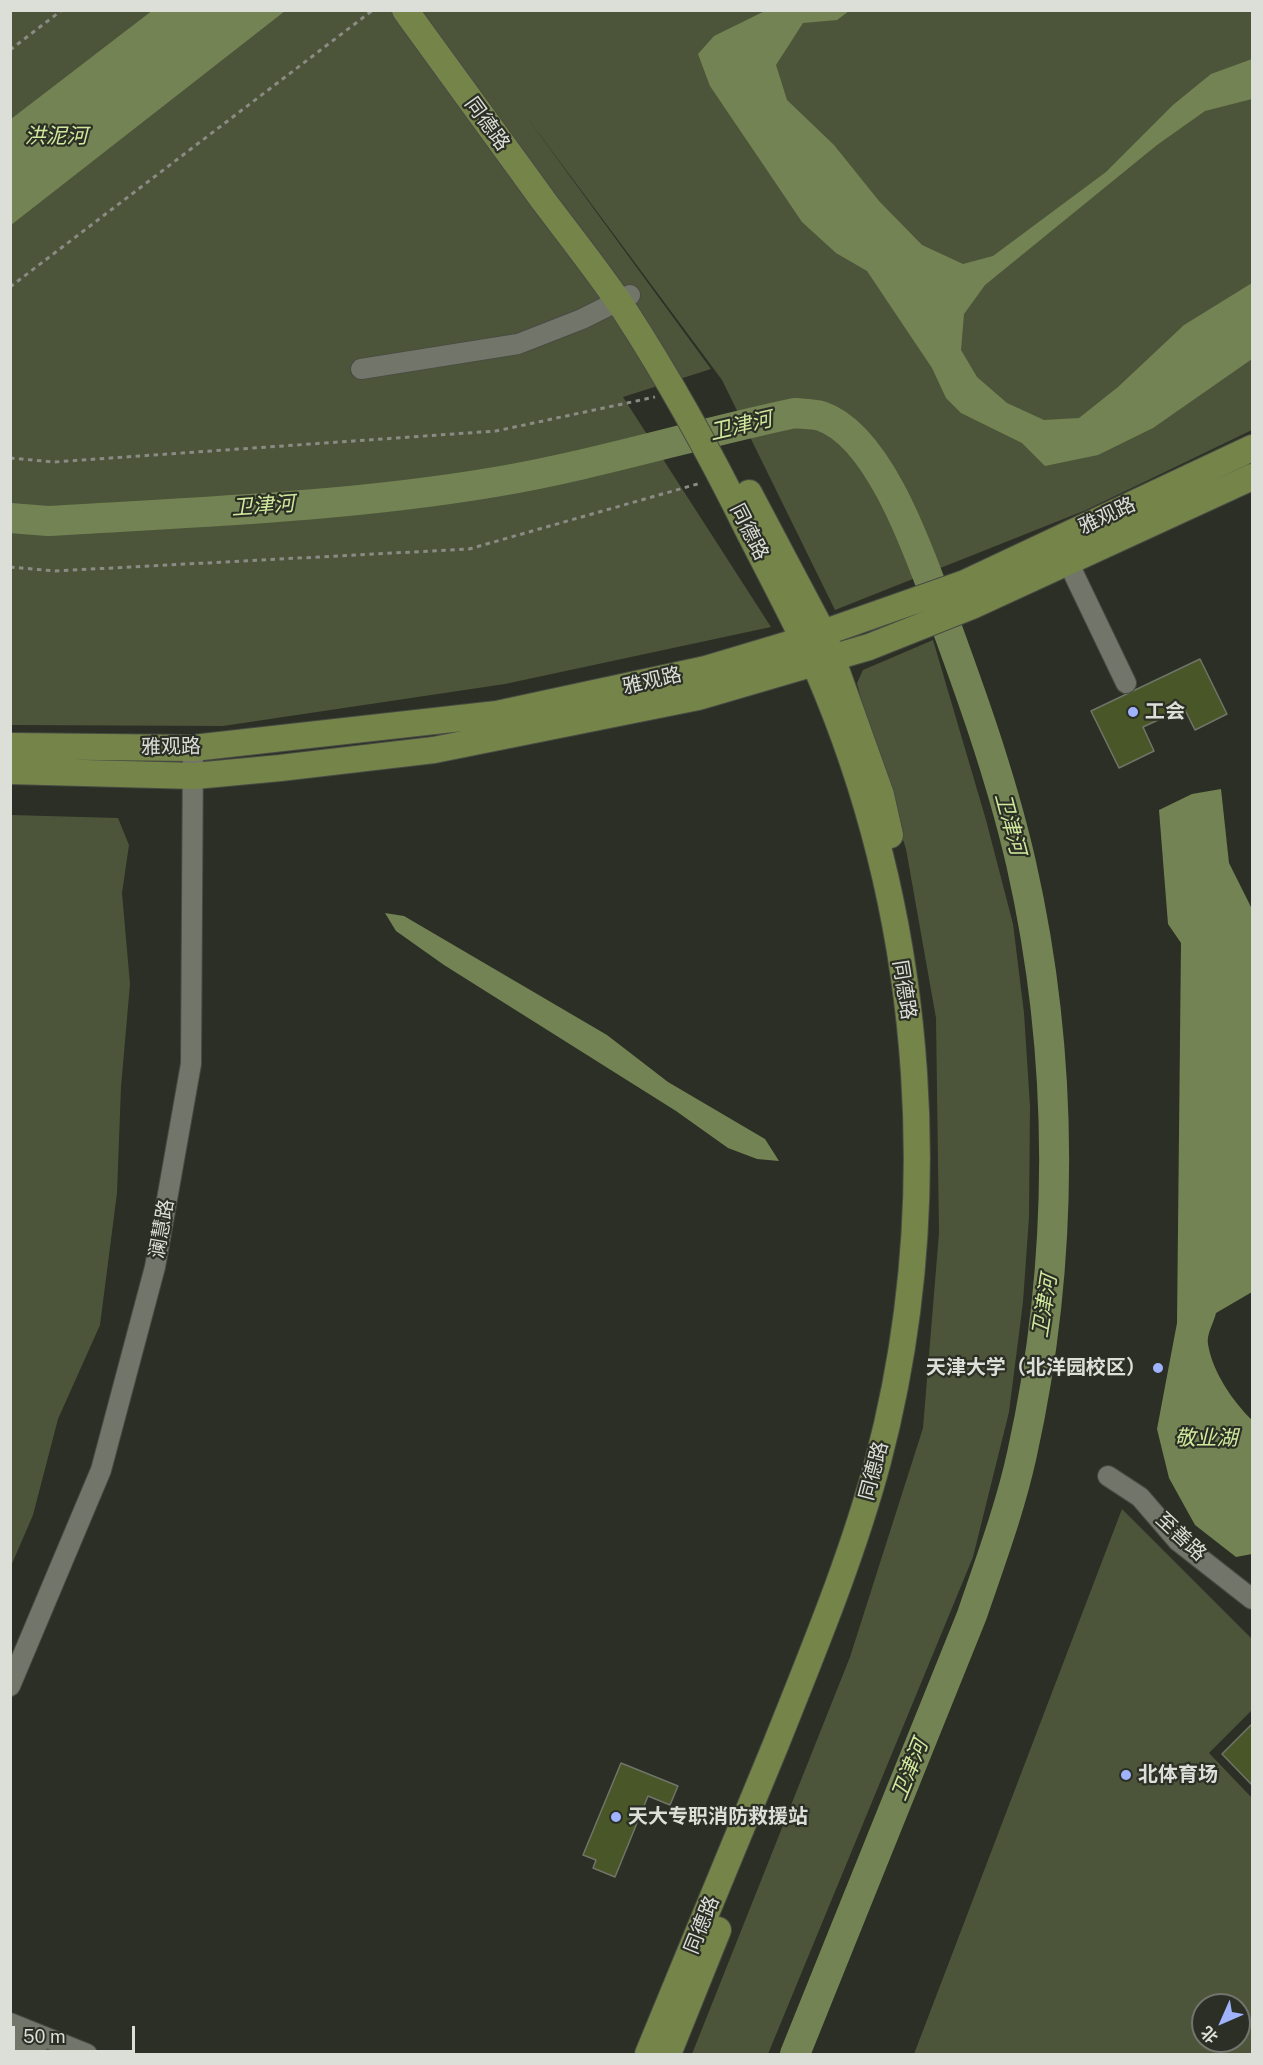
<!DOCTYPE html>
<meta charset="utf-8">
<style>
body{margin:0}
#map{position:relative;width:1263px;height:2065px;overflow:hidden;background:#2b2f25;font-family:"Public Sans","Noto Sans SC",sans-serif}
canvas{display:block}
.frame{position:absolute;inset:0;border:12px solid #dcded8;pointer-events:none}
.north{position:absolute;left:1191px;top:1993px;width:60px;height:60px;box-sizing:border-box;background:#2b2f25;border:2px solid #72756d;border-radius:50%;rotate:225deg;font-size:16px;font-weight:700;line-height:24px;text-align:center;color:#dcded8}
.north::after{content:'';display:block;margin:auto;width:21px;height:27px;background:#a0b3fd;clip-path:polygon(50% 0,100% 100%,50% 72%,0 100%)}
.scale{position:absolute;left:12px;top:2026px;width:123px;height:27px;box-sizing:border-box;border:3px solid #dcded8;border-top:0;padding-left:8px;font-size:18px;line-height:21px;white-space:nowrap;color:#dcded8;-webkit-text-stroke:4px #2b2f25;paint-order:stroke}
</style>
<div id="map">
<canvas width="1263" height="2065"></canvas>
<div class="frame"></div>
<div class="north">北</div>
<div class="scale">50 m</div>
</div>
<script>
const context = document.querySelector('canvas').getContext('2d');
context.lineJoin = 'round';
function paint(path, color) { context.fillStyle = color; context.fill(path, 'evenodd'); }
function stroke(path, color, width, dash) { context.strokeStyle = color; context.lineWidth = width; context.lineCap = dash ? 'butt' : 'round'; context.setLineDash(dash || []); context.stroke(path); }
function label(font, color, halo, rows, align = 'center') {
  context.font = font + ' "Public Sans","Noto Sans SC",sans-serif'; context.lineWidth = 4.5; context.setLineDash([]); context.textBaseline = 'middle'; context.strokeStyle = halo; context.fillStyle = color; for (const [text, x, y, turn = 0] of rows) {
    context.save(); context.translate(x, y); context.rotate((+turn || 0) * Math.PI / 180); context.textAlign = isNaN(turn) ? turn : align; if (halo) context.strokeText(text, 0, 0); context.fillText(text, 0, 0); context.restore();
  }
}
paint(new Path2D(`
 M 11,11 L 1252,11 L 1252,430 L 1086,510 L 835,610 L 722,380 L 523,112 L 711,369 L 623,397 L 771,627 L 505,684 L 223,726 L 11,725 Z
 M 933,640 L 986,820 L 1013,924 L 1024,1013 L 1030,1106 L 1029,1217 L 1023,1302 L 1009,1412 L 973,1557 L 768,2054 L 692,2054 L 850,1657 L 923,1428 L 939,1233 L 936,1018 L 906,849 L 875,753 L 857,683 L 863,670 Z
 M 11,815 L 118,818 L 129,845 L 122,893 L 130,984 L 121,1087 L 117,1193 L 100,1325 L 58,1419 L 33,1515 L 11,1566 Z
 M 1122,1509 L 1252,1639 L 1252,1710 L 1209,1753 L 1252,1798 L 1252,2054 L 914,2054 ZM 1203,2005 L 1239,2005 L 1239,2041 L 1203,2041 Z`), '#4c553a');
paint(new Path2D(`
 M 153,10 L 285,11 L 11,225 L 11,119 Z
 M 767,10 L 849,11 L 837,20 L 803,23 L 776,65 L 787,100 L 834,145 L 879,201 L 922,245 L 963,264 L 993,256 L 1106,172 L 1173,105 L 1211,74 L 1252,59 L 1252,99 L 1205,111 L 1157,145 L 985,285 L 964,314 L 961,350 L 977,377 L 1007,403 L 1044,420 L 1079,418 L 1118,387 L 1184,325 L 1252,283 L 1252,359 L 1153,428 L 1098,455 L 1045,466 L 1022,443 L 961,413 L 946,398 L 932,368 L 867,271 L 836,253 L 802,222 L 710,86 L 698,54 L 714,36 Z
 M 1221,789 L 1229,863 L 1252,909 L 1252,1292 L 1216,1313 C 1214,1322 1206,1335 1208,1344 C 1212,1371 1233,1402 1252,1420 L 1252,1554 L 1236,1557 L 1195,1525 L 1169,1478 L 1157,1429 L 1177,1323 L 1181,943 L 1168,924 L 1159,810 L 1192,794 Z
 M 385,913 L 404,916 L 607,1035 L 668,1082 L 765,1139 L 779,1161 L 757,1159 L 728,1148 L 676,1111 L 444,965 L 396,931 Z`), '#748353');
stroke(new Path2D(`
 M 10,518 L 48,521 C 197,512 347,507 495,482 C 596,465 695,434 795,413 C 803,414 813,414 821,416 C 878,435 917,547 936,598 C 968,685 1000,772 1021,863 C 1065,1057 1065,1260 1022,1454 C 1010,1509 990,1562 972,1615 L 795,2054`), '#748353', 30);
const building = new Path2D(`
 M 1200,659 L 1227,714 L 1195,730 L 1184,708 L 1143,727 L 1154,751 L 1119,768 L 1091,711 Z
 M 1252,1724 L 1252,1785 L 1222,1754 Z
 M 621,1763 L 678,1786 L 670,1805 L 648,1796 L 615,1877 L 593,1868 L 596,1860 L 583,1855 Z`);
paint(building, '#495627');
stroke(building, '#707469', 1.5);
const minor = new Path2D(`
 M 361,369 L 518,344 L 582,319 L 630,295
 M 1068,562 L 1126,683
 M 1108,1476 L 1140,1497 L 1178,1541 L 1252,1599
 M 10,1686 L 101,1470 L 155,1267 L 191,1064 L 193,748
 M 10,2023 L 87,2054
 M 10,2043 L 38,2054`);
const major = new Path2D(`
 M 405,10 C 451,74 497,137 543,200 C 570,236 598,271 623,308 C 670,380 711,455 749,532 C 776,585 805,638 827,693 C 925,933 944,1210 878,1461 C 852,1558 813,1651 776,1744 C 733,1848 690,1951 648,2054
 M 749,493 L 823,633 L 881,795 L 890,835
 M 10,746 L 193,748 L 497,714 L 706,669 L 803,640 L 965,583 L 1252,448
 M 10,771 L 195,776 L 280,768 L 434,750 L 698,697 L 869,647 L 972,606 L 1252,477
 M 668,2054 L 718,1930`);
stroke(minor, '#484b43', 22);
stroke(major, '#484b43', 28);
stroke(new Path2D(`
 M 10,50 L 62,10
 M 10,287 L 373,10
 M 10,458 L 54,462 L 496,431 L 655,397
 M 10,567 L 55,571 L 469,549 L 701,483`), '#898b84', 3, [4.5, 4.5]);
stroke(minor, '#71756a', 20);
stroke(major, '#75854a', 26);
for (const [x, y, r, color] of [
 [1133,712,6,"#a0b3fd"],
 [1158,1368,6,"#a0b3fd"],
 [1126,1775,6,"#a0b3fd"],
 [616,1817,6,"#a0b3fd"]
]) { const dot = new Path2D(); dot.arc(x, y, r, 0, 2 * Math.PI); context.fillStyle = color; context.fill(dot); stroke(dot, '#2b2f25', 2); }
label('20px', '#dcded8', '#2b2f25', [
 ["同德路",487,124,54],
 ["雅观路",1107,516,-25],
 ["同德路",749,532,63],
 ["雅观路",652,681,-13],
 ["雅观路",171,747,-1],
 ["同德路",904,990,81],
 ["澜慧路",162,1229,-80],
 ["同德路",874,1471,-75],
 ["至善路",1181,1537,43],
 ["同德路",702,1925,-68]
]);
label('bold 20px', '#dcded8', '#2b2f25', [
 ["工会",1145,712],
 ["天津大学（北洋园校区）",1146,1368,"right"],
 ["北体育场",1138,1775],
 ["天大专职消防救援站",628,1817]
], 'left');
label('italic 21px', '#d1e99d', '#2b2f25', [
 ["洪泥河",56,137],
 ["卫津河",741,426,-13],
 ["卫津河",263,506,-4],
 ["卫津河",1010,824,75],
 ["卫津河",1045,1306,-81],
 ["敬业湖",1206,1439],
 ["卫津河",910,1770,-68]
]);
</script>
